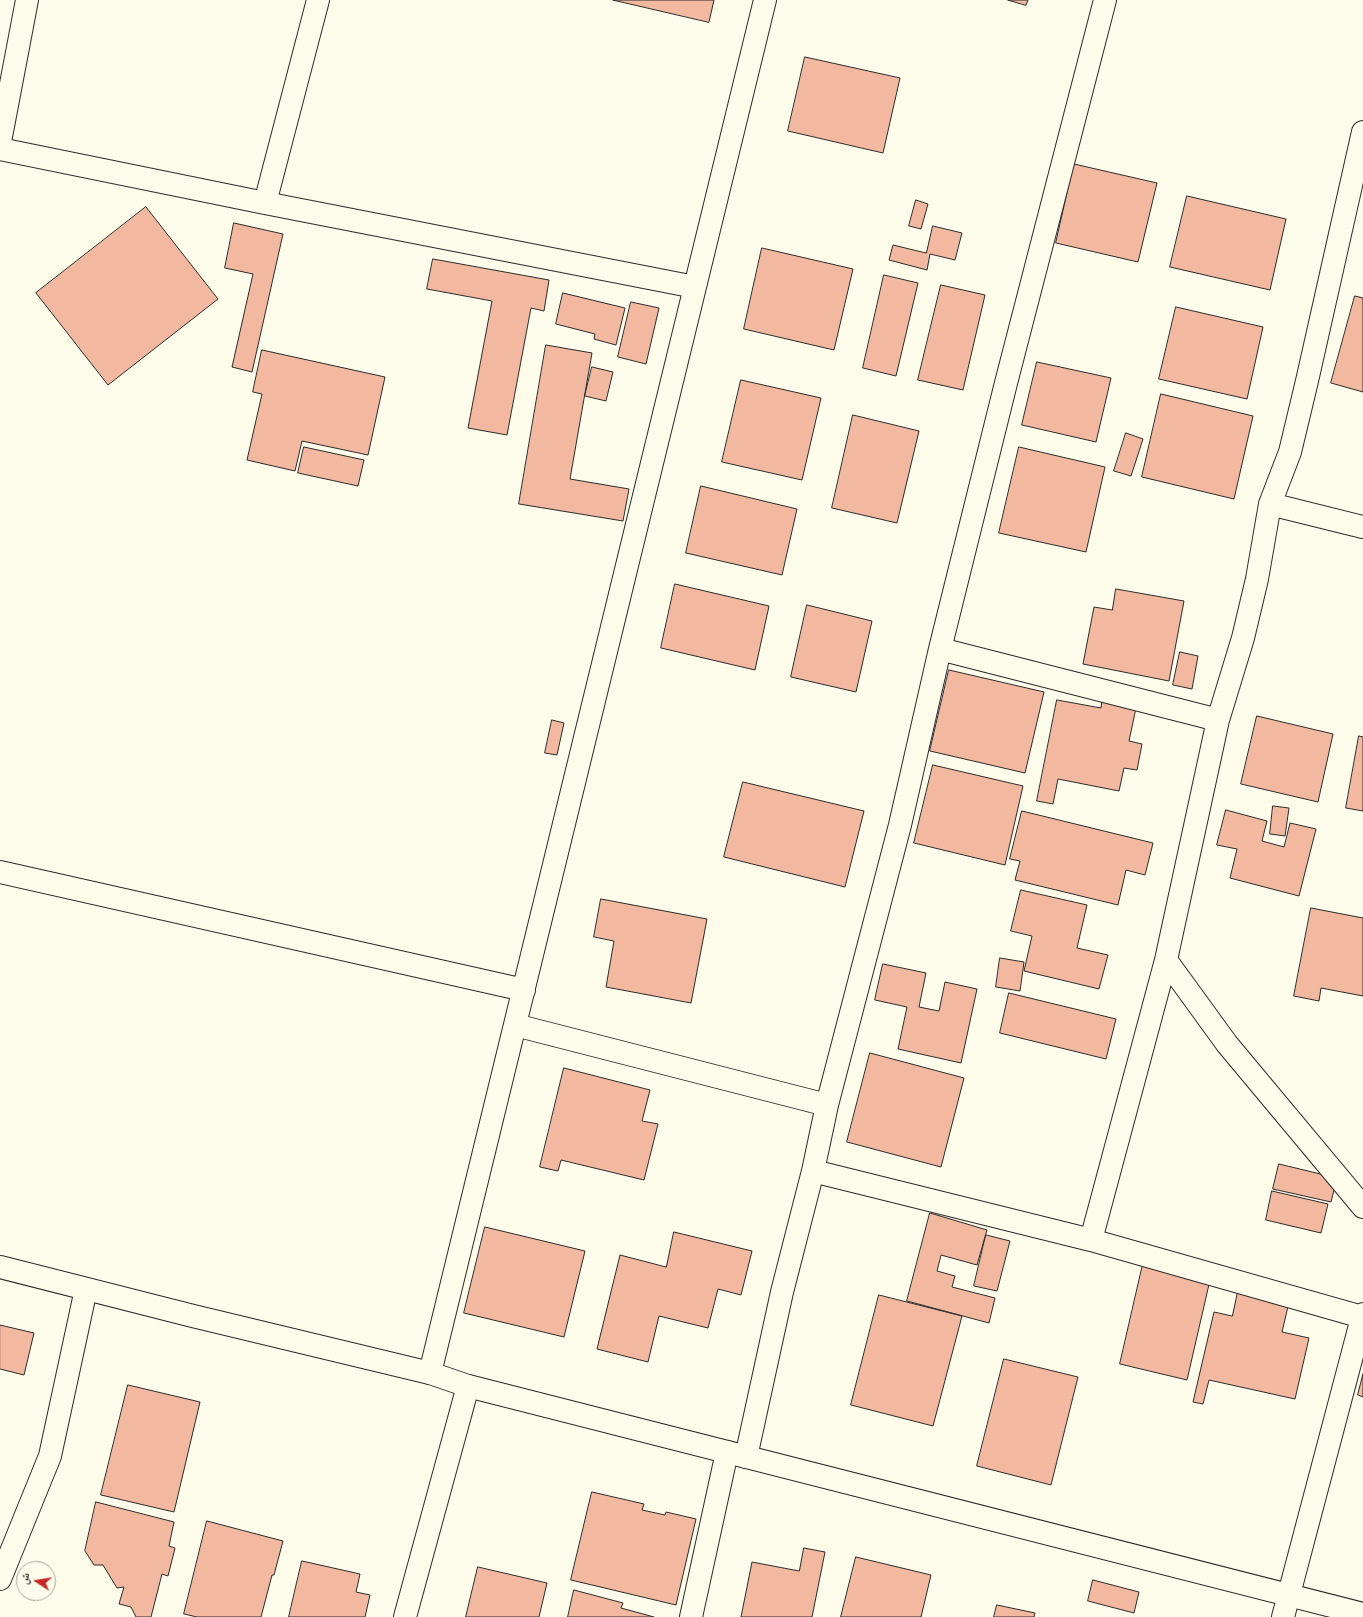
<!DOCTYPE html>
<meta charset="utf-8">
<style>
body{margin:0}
#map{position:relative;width:1363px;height:1617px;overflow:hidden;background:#fdfbea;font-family:"Nunito Sans","Noto Naskh Arabic",sans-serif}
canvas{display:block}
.north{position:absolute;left:16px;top:1561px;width:40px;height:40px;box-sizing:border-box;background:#fdfbea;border:1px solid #a9a89e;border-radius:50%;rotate:282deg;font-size:11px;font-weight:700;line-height:16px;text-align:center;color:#2b2b2b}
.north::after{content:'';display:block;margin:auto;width:14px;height:18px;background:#c62828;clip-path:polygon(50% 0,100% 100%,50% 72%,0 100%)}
</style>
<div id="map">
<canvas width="1363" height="1617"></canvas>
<div class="north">ش</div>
</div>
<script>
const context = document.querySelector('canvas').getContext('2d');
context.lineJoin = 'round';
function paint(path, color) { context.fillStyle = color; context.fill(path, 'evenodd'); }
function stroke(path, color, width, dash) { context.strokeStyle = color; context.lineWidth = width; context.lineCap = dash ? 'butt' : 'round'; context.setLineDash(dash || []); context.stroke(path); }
const building = new Path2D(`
 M 613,0 L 714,0 L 709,22 Z
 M 1008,0 L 1028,0 L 1026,5 Z
 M 805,57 L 900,78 L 883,153 L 788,131 Z
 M 1074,164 L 1157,183 L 1138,262 L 1056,243 Z
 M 1187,196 L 1286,219 L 1270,290 L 1170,267 Z
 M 916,200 L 928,204 L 921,229 L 909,226 Z
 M 146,207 L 218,299 L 108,385 L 36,293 Z
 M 234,223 L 283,234 L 252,372 L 232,367 L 253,274 L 225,268 Z
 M 933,226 L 962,233 L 955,260 L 930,254 L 927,270 L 889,260 L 893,245 L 926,253 Z
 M 762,248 L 853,269 L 834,350 L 744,329 Z
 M 433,259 L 549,280 L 544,311 L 531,308 L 507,435 L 468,428 L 492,301 L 427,289 Z
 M 884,275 L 918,283 L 896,376 L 863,368 Z
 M 941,285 L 985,295 L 963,390 L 918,380 Z
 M 563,293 L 625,308 L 616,345 L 594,339 L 595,334 L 556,324 Z
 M 1355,296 L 1363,298 L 1363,392 L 1331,383 Z
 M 631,302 L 659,308 L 646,364 L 618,357 Z
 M 1176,307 L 1263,327 L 1247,399 L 1159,379 Z
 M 546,345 L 592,353 L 570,479 L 629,489 L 623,521 L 519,504 Z
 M 262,350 L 385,377 L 368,455 L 302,441 L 295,471 L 247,460 L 262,394 L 253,392 Z
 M 1037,362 L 1111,378 L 1096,442 L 1022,425 Z
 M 592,367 L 613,372 L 606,401 L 585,396 Z
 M 741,380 L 821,398 L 802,480 L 722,462 Z
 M 1161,394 L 1253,416 L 1234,499 L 1142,477 Z
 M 853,415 L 919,431 L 897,523 L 832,508 Z
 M 1126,433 L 1143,439 L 1131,476 L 1114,471 Z
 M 304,447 L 364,460 L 358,486 L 298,473 Z
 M 1019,447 L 1105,467 L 1086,552 L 999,533 Z
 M 701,486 L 797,509 L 782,575 L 686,553 Z
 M 675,584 L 769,606 L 755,670 L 661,648 Z
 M 1116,589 L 1184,601 L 1169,681 L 1083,664 L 1094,607 L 1112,610 Z
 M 807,605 L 872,621 L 856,692 L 791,677 Z
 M 1180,652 L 1198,656 L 1192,689 L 1173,685 Z
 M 949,670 L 1044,692 L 1025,773 L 930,751 Z
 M 1057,700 L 1101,708 L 1102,701 L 1136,708 L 1129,741 L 1142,744 L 1137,770 L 1124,768 L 1119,791 L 1058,779 L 1053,804 L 1037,801 Z
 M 1257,716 L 1333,734 L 1318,802 L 1241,784 Z
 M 552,720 L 564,723 L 557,755 L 545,753 Z
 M 1359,736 L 1363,737 L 1363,811 L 1346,808 Z
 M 933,765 L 1023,786 L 1005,865 L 914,843 Z
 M 743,782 L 864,811 L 845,887 L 724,857 Z
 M 1273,806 L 1289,808 L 1285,836 L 1270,834 Z
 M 1226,810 L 1267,821 L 1262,841 L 1284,847 L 1290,823 L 1316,829 L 1299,896 L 1230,878 L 1237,849 L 1217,845 Z
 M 1022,811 L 1153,843 L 1145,875 L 1126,870 L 1118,905 L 1015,880 L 1020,861 L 1010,859 Z
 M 1021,890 L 1087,905 L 1077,948 L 1108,955 L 1099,989 L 1024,971 L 1032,936 L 1011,931 Z
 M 601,899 L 707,919 L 691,1003 L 606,987 L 614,941 L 594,937 Z
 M 1311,908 L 1363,918 L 1363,996 L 1321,988 L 1319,1001 L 1294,996 Z
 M 1000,958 L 1024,962 L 1020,991 L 996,987 Z
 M 883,964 L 926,973 L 919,1007 L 939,1011 L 945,982 L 977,989 L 961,1063 L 898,1049 L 907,1007 L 875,1000 Z
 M 1009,993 L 1116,1019 L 1106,1059 L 1000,1033 Z
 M 870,1053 L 964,1078 L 941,1167 L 847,1142 Z
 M 564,1068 L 650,1090 L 642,1121 L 658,1124 L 644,1180 L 561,1160 L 558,1171 L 540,1167 Z
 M 1279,1164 L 1337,1178 L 1331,1202 L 1273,1189 Z
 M 1272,1191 L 1328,1204 L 1321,1233 L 1266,1220 Z
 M 930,1213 L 987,1230 L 977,1265 L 941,1255 L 937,1271 L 955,1276 L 952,1287 L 995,1298 L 989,1323 L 907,1301 Z
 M 485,1227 L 585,1251 L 564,1337 L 464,1313 Z
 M 674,1232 L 752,1251 L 741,1295 L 718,1289 L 708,1328 L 659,1316 L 648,1362 L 597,1349 L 620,1255 L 666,1267 Z
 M 986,1235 L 1010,1241 L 997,1291 L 974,1286 Z
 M 1143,1264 L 1210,1280 L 1187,1380 L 1120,1364 Z
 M 1239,1287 L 1290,1298 L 1282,1332 L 1309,1338 L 1295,1399 L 1209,1380 L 1203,1404 L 1193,1402 L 1214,1312 L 1232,1316 Z
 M 879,1295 L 962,1316 L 933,1426 L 851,1405 Z
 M 0,1325 L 34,1333 L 24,1375 L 0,1369 Z
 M 1004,1359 L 1078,1377 L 1051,1485 L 977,1466 Z
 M 1363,1374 L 1363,1397 L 1358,1395 Z
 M 128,1385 L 200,1402 L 174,1512 L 101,1495 Z
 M 592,1492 L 644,1504 L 642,1510 L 665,1515 L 666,1512 L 696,1519 L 676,1605 L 571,1580 Z
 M 96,1502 L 174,1522 L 169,1546 L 175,1548 L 168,1576 L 162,1574 L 151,1617 L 136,1617 L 131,1607 L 119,1604 L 124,1587 L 117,1588 L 103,1565 L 94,1565 L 85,1551 Z
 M 207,1521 L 283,1541 L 274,1575 L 272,1575 L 261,1617 L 197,1617 L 184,1614 Z
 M 804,1548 L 825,1552 L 812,1617 L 741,1617 L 752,1562 L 799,1571 Z
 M 856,1557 L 931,1575 L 921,1617 L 841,1617 Z
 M 302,1561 L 360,1574 L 356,1592 L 370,1595 L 365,1617 L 289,1617 Z
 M 478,1567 L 547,1583 L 539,1617 L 466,1617 Z
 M 1093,1580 L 1139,1592 L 1134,1613 L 1088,1601 Z
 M 574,1590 L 623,1603 L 621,1608 L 654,1617 L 568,1617 Z
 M 997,1605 L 1035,1613 L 1034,1617 L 994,1617 Z`);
paint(building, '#f2b8a0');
stroke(building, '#2b2b2b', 1);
const street = new Path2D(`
 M 0,142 L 27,0
 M 0,149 L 265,203 L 695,287
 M 265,203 L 318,0
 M 1270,504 L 1363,527
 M 940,649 L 1218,720
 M 0,872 L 524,990
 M 1166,960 L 1227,1044 L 1363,1207
 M 515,1025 L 827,1105
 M 813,1171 L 1091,1240 L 1362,1317
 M 1091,1240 L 1166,960 L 1218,720 L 1243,638 L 1257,579 L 1270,504 L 1290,452 L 1307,381 L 1363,132
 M 430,1373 L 765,0
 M 746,1457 L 782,1292 L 813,1171 L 827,1105 L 900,825 L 940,649 L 1006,383 L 1105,0
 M 0,1579 L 50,1456 L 86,1289
 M 405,1617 L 468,1386
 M 691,1617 L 727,1452
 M 1283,1617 L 1363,1314`);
const secondary = new Path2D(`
 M 0,1267 L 193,1316 L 430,1373 L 468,1386 L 1363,1614`);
stroke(street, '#2b2b2b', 24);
stroke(secondary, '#2b2b2b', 24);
stroke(street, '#fdfbea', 22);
stroke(secondary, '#fdfbea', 22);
</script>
